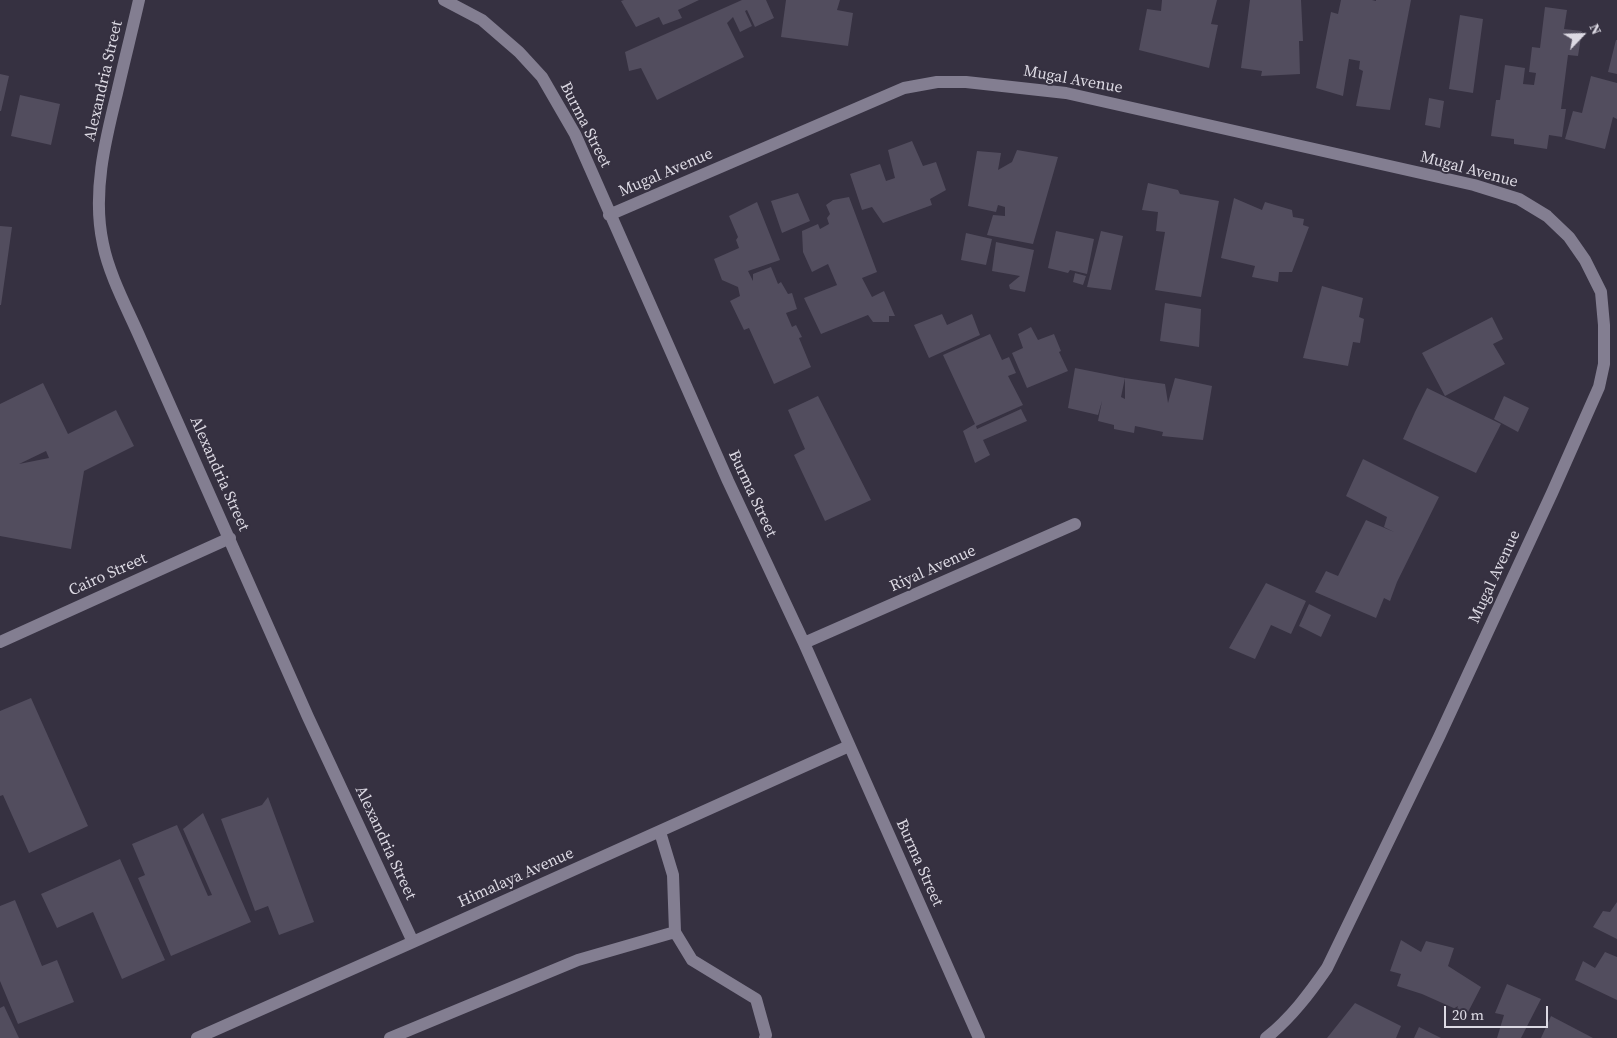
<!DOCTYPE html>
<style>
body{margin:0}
#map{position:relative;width:1617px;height:1038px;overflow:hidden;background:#363141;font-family:"Source Serif 4",serif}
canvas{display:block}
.north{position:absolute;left:1557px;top:10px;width:50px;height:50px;-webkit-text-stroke:4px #363141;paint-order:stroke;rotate:66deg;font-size:14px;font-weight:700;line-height:20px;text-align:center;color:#dcd9e3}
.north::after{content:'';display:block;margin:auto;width:18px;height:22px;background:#dcd9e3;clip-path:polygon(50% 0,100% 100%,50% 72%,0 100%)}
.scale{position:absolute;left:1444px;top:1006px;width:104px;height:22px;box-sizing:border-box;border:2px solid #dcd9e3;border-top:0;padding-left:6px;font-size:15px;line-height:18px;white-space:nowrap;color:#dcd9e3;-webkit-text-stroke:4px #363141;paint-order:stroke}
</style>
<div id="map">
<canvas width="1617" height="1038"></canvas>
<div class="north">N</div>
<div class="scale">20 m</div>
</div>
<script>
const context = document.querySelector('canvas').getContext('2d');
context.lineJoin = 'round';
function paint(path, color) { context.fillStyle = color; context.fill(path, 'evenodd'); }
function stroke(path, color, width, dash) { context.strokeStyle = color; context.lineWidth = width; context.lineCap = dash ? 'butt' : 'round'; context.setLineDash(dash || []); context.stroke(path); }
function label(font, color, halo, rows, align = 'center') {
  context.font = font + ' "Source Serif 4",serif'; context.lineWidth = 4; context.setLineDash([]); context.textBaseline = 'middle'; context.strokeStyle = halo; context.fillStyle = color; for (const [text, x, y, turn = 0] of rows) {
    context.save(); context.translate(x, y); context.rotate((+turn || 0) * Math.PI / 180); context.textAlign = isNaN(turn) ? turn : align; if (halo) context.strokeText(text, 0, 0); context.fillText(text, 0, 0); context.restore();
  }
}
paint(new Path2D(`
 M 624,0 L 699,0 L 678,10 L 682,18 L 663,25 L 659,17 L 636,27 L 621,1 Z
 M 742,0 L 766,0 L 774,18 L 755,27 L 747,10 L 745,11 L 752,26 L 740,32 L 733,17 L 727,23 L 744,57 L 657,100 L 641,68 L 629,71 L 625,52 Z
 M 786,0 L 840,0 L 837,10 L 853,13 L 848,46 L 781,37 Z
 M 1162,0 L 1217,0 L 1211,24 L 1218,25 L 1209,68 L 1139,50 L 1147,9 L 1161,11 Z
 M 1250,0 L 1301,0 L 1303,41 L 1299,41 L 1300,74 L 1261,76 L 1262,71 L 1241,68 Z
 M 1341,0 L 1372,0 L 1376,1 L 1376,0 L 1411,0 L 1390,110 L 1356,106 L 1363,71 L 1359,69 L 1360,61 L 1349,59 L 1343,96 L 1316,88 L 1331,12 L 1338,14 Z
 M 1545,7 L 1567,10 L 1564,29 L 1582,31 L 1578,56 L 1568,55 L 1561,109 L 1566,109 L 1562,137 L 1549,135 L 1547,149 L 1514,144 L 1514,139 L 1491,136 L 1496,100 L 1500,100 L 1505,65 L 1525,68 L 1523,84 L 1534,85 L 1536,73 L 1529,72 L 1532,47 L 1540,48 Z
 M 1460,15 L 1483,19 L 1473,93 L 1449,89 Z
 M 1616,40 L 1617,40 L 1617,74 L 1608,72 Z
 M 0,74 L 9,76 L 1,111 L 0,111 Z
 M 1591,76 L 1617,83 L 1617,119 L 1613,117 L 1605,149 L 1565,139 L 1573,111 L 1582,113 Z
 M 20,95 L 60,104 L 51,145 L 11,136 Z
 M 1429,98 L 1444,101 L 1440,128 L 1425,125 Z
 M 912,141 L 923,166 L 936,162 L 946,190 L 930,199 L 932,205 L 883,223 L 872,207 L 862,210 L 850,174 L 880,164 L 886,181 L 895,178 L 888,150 Z
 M 1017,150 L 1058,157 L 1033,244 L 987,235 L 993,215 L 1005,216 L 1005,207 L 998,205 L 996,212 L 968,206 L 977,151 L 1001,153 L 998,170 L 1012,162 Z
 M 1148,183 L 1178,190 L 1180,194 L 1219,201 L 1201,297 L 1155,290 L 1165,232 L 1156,231 L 1158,212 L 1142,210 Z
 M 798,193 L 810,221 L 782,233 L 771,201 Z
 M 849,197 L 877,272 L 862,278 L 872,297 L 884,291 L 895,316 L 889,316 L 889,322 L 873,322 L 868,315 L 821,334 L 804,298 L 837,285 L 828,264 L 812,272 L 803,252 L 802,231 L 818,224 L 820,229 L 829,224 L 827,218 L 830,214 L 826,205 L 833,200 Z
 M 1234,198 L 1262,210 L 1265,202 L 1292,210 L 1293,217 L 1304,219 L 1303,225 L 1309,227 L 1292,272 L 1279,272 L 1278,282 L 1252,277 L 1255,266 L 1221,258 Z
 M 757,202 L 780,260 L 748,271 L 753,281 L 753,274 L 771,267 L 778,284 L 781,282 L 788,294 L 792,293 L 797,309 L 786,313 L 792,327 L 796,325 L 802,337 L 799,338 L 811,367 L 774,384 L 749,328 L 744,330 L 730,301 L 740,296 L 738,287 L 722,280 L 714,259 L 739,248 L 736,240 L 738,237 L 729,216 Z
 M 0,226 L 12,227 L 1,305 L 0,305 Z
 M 1056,231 L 1094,239 L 1087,274 L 1070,270 L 1068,273 L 1048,268 Z
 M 1101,231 L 1123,236 L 1111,290 L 1087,287 Z
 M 966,233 L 992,239 L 986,265 L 961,260 Z
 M 996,242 L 1034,250 L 1025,292 L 1010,289 L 1009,285 L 1020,276 L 992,271 Z
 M 1075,273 L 1086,276 L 1083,285 L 1073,282 Z
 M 1322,286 L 1363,298 L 1359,317 L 1364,319 L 1360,343 L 1353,342 L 1348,366 L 1303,358 Z
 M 1165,303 L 1201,309 L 1199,347 L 1160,341 Z
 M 942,314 L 947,325 L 972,314 L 980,335 L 929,358 L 914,325 Z
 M 1492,317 L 1503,339 L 1493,344 L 1505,364 L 1445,396 L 1422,353 Z
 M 1031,327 L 1038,340 L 1054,334 L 1061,351 L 1059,352 L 1068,371 L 1027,388 L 1012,353 L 1023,348 L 1018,334 Z
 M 990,334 L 1002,360 L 1009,357 L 1016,373 L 1008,376 L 1023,405 L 976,426 L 977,429 L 1021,409 L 1027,421 L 983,440 L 990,455 L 975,463 L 963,431 L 975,424 L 943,355 Z
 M 1075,368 L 1125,378 L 1121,397 L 1125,399 L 1125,378 L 1165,384 L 1168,403 L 1175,378 L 1212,386 L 1203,440 L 1162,436 L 1163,432 L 1135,426 L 1134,433 L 1114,429 L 1114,425 L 1098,421 L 1102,401 L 1098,415 L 1068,408 Z
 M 43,383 L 68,434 L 116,410 L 134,446 L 84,471 L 71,549 L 0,536 L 0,404 ZM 46,451 L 49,458 L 19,464 Z
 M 1427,388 L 1501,424 L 1476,473 L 1403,439 L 1415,412 Z
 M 818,396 L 871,500 L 825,521 L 794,455 L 805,449 L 788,410 Z
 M 1504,396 L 1529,408 L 1518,432 L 1494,419 Z
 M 1363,459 L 1439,497 L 1397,582 L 1390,601 L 1384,598 L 1376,618 L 1315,592 L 1326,571 L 1338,576 L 1366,520 L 1394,532 L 1384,527 L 1387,517 L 1346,496 Z
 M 1266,583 L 1306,601 L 1291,634 L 1271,625 L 1255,659 L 1229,648 Z
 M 1309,604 L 1331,615 L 1321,637 L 1299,626 Z
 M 31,698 L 88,826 L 29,853 L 3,795 L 0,796 L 0,711 Z
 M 268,797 L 314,922 L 279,935 L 268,906 L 255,911 L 221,819 L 262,805 Z
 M 203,813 L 251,922 L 171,956 L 138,878 L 145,875 L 132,844 L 177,825 L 208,896 L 212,895 L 183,829 Z
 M 120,859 L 165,960 L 122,979 L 93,912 L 57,928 L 41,894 Z
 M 15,900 L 42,966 L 57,960 L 74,1002 L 18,1024 L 0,981 L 0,906 Z
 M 1617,902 L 1617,939 L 1593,927 L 1603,911 L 1610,912 Z
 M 1401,940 L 1421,952 L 1426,941 L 1454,948 L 1448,966 L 1481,987 L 1467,1014 L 1422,994 L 1397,986 L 1401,974 L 1390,971 Z
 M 1605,952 L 1617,957 L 1617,1000 L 1575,980 L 1583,961 L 1595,968 Z
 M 1507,984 L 1541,999 L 1521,1038 L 1497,1038 L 1504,1015 L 1495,1013 Z
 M 1355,1003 L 1401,1026 L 1396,1038 L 1327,1038 Z
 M 4,1006 L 19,1038 L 0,1038 L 0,1008 Z
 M 1551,1016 L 1593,1038 L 1541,1038 Z
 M 1419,1027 L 1441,1038 L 1414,1038 Z`), '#524d5e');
stroke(new Path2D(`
 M 660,832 L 673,875 L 675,932 L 692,960 L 756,999 L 766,1035 L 765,1038
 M 390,1038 L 578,960 L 675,932`), '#837e91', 12);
stroke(new Path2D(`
 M 139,0 C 132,31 124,62 117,93 C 105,141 92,194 103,244 C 109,275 128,310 141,340 L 308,717 L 413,942
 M 444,0 L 482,20 L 519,52 L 542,77 L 575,134 L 728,481 L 804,643 L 979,1038
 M 609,215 L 904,88 L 937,82 L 966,82 L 1066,93 L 1474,185 L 1519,199 L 1547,216 L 1569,237 L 1585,260 L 1601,292 L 1604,325 L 1604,364 L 1599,387 L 1552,493 L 1439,737 L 1327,968 C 1309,994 1291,1018 1266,1038
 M 0,642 L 230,538
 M 804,643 L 1075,524
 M 197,1038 L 413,942 L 849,746`), '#837e91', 12);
label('16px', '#dcd9e3', '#363141', [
 ["Mugal Avenue",1073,80,10],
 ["Alexandria Street",104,81,-77],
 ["Burma Street",585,125,63],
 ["Mugal Avenue",1469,170,15],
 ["Mugal Avenue",666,173,-23],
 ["Alexandria Street",219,474,66],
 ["Burma Street",752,494,65],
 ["Riyal Avenue",933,569,-24],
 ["Cairo Street",108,575,-24],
 ["Mugal Avenue",1495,577,-65],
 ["Alexandria Street",385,843,65],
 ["Burma Street",919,863,66],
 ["Himalaya Avenue",516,878,-24]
]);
</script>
